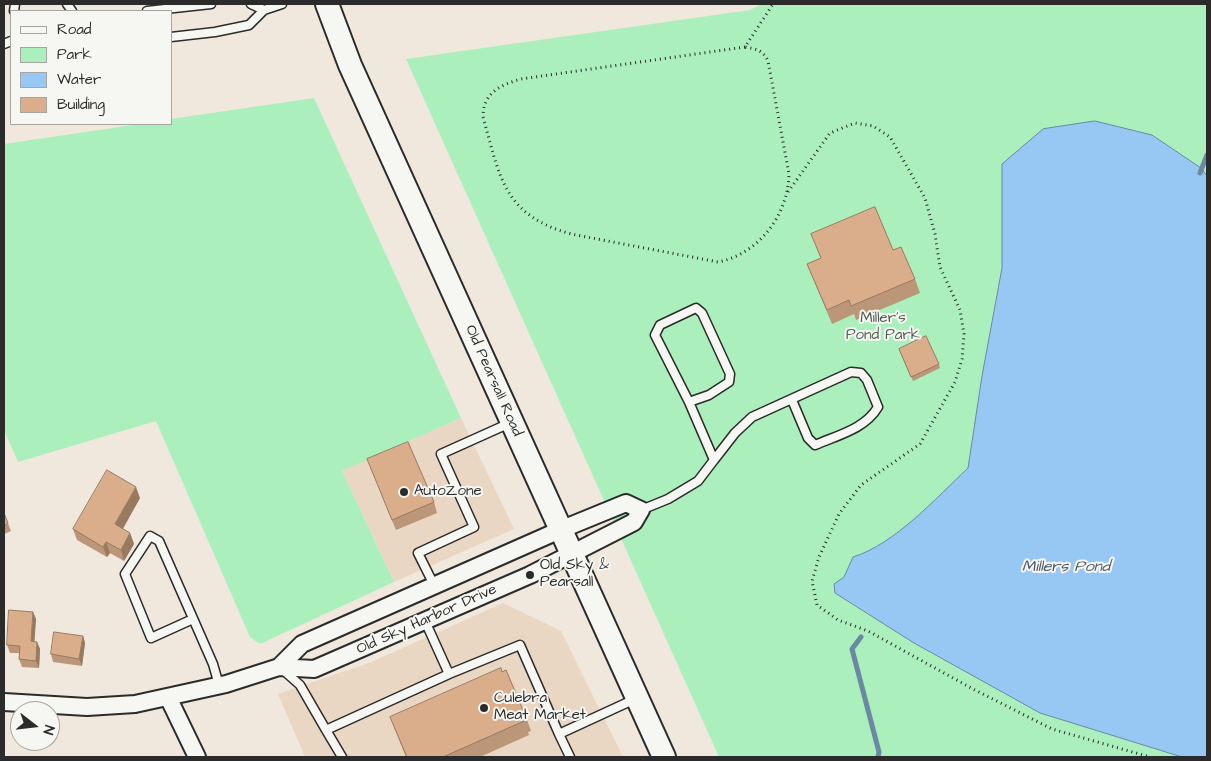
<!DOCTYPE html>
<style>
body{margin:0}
#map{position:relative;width:1211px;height:761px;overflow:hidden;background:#f0e8dd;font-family:"Architects Daughter",sans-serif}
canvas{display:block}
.frame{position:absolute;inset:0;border:5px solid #2b2b2b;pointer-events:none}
.legend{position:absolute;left:10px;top:10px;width:162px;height:115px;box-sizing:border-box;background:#f6f6f2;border:1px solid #a5a5a2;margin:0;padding:6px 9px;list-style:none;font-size:15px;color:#2b2b2b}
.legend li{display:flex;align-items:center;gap:10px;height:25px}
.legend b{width:25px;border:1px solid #a5a5a2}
.north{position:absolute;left:10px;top:701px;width:50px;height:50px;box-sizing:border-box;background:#f6f6f2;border:1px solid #a5a5a2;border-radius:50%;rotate:106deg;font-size:14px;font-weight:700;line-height:20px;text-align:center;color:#2b2b2b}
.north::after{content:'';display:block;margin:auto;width:18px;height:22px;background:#2b2b2b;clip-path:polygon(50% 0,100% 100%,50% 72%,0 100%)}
</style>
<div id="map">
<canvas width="1211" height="761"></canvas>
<div class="frame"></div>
<ul class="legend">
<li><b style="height:6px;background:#f6f6f2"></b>Road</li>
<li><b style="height:14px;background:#abf0bc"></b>Park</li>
<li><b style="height:14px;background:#97c7f3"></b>Water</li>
<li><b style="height:14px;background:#daae8b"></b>Building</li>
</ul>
<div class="north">N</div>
</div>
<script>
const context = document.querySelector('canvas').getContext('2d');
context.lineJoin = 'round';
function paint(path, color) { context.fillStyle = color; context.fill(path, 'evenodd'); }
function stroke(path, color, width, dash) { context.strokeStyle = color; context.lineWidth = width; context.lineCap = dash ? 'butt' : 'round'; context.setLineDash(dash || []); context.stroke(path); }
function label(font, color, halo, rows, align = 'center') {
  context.font = font + ' "Architects Daughter",sans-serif'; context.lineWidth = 4; context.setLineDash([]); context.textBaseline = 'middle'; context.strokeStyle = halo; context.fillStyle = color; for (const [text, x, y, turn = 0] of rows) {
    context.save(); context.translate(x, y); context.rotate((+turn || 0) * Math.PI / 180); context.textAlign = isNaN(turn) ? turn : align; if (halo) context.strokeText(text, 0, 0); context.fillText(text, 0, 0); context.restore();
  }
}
paint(new Path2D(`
 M 461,418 L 514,529 L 394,582 L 342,471 Z
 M 503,603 L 561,631 L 623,757 L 305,757 L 278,694 L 369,663 Z`), '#e9d7c4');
paint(new Path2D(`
 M 761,4 L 1207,4 L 1207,757 L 719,757 L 406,59 L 750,10 Z
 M 314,98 L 461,418 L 342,471 L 394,582 L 260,644 L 250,637 L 156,421 L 18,462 L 4,430 L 4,144 L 140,124 L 171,124 L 171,119 Z`), '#abf0bc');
const water = new Path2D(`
 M 1095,121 L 1152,135 L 1201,168 L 1207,176 L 1207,757 L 1182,757 L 1040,713 L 914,643 L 835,593 L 834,584 L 844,577 L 853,557 C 895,544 936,498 968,468 L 982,376 L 1002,268 L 1002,164 L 1043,129 Z`);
paint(water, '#97c7f3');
stroke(water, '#6c89a3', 1);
stroke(new Path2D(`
 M 1200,173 L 1207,155
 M 861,637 L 852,649 L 879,752 L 878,757`), '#6c89a3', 5);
const service = new Path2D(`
 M 67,4 L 72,11
 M 251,4 L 264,10
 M 14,11 L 15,4
 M 147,11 L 211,4
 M 171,37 L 215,32 L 249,25 L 264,10 L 282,4
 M 4,44 L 11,41
 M 714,460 L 735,433 L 752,417 L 851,372 L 861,373 L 867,380 L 878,407 C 865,429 838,435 815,445 L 808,438 L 792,400
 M 641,510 L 668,499 L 698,481 L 714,460 L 689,402 L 655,335 L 660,325 L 696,308 L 702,313 L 730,374 L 729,382 L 709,395 L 689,402
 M 434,585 L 418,553 L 474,527 L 441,454 L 510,423
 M 193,619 L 151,638 L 125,574 L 150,536 L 159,541 L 213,664 L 219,685
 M 425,621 L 449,674
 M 283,670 L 300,685 L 326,730 L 449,674 L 520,645 L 559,734 L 635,699
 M 326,730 L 342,757
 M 559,734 L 570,757`);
const minor = new Path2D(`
 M 168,697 L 197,757
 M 4,702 L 87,707 L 135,704 L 226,684 L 279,667 L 314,669 L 530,575 L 634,522 L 641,510 L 626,503 L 560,530 L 302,644 L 279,667`);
const secondary = new Path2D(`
 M 327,4 L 350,65 L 664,757`);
stroke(service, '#2b2b2b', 11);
stroke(minor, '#2b2b2b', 20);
stroke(secondary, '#2b2b2b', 26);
stroke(new Path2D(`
 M 745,47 L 521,79 C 500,85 483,93 483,117 C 500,177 503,215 571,234 L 718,262 C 759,254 788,215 789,174 L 768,61 C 763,50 756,49 745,47 L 773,4
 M 788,192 L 830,133 L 855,123 L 873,126 L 890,137 L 925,198 L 935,234 L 940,267 L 960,310 L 964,334 L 962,359 L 955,382 L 920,444 L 861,485 L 839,514 L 819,557 L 812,581 L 817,605 L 838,620 L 868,631 L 973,689 L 1052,729 L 1150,757`), '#2b2b2b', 3, [1, 4]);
stroke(service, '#f6f6f2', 8);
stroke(minor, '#f6f6f2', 16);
stroke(secondary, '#f6f6f2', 22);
paint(new Path2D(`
 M 811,234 L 893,250 L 915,279 L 920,293 L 856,320 L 854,314 L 832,324 L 807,264 L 821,258 Z
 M 899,349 L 939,364 L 940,368 L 913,381 Z
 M 367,459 L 434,502 L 437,513 L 396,530 Z
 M 140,498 L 123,529 L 130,533 L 134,544 L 124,561 L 110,553 L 107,557 L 77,540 L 73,529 Z
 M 4,513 L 11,531 L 4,534 Z
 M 33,612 L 36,619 L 34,642 L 37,642 L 40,649 L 39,668 L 22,667 L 19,659 L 20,653 L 10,653 L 7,645 Z
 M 83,636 L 85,643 L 82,666 L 53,662 L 51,654 Z
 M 390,717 L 526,717 L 531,731 L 528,732 L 529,735 L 480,757 L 406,757 Z`), '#bb9678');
paint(new Path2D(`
 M 136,487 L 140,498 L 119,535 L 115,524 Z
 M 130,533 L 134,544 L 124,561 L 121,550 Z
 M 106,542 L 110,553 L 107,557 L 103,547 Z
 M 33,612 L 36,619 L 34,649 L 31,641 Z
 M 83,636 L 85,643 L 82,666 L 79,659 Z
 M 37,642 L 40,649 L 39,668 L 36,661 Z`), '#997a61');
const building = new Path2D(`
 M 875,207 L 893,250 L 901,247 L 915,279 L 851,306 L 849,300 L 827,310 L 807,264 L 821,258 L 811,234 Z
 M 926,336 L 939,364 L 911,377 L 899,349 Z
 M 408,442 L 434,502 L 392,520 L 367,459 Z
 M 107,470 L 136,487 L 115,524 L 130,533 L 121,550 L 106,542 L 103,547 L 73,529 Z
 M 4,513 L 8,523 L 4,526 Z
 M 9,610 L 33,612 L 31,641 L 37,642 L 36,661 L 19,659 L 20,646 L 7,645 Z
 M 54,632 L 83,636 L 79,659 L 51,654 Z
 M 501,668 L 502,672 L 506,670 L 526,717 L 523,718 L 524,721 L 443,757 L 407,757 L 390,717 Z`);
paint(building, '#daae8b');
stroke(building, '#997a61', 1);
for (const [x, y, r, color] of [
 [404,492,5,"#2b2b2b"],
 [530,575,5,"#2b2b2b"],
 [484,708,5,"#2b2b2b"]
]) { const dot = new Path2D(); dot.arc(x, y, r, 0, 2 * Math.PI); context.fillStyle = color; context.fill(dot); stroke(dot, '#f6f6f2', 2); }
label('15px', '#4b5c4f', '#f6f6f2', [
 ["Miller's",883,319],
 ["Pond Park",883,336]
]);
label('15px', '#2b2b2b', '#f6f6f2', [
 ["Old Pearsall Road",493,381,66],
 ["Old Sky Harbor Drive",427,620,-24]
]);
label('15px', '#2b2b2b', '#f6f6f2', [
 ["AutoZone",414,492],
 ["Old Sky &",540,566],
 ["Pearsall",540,583],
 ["Culebra",494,699],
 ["Meat Market",494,716]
], 'left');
label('italic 16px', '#4b5a67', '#f6f6f2', [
 ["Millers Pond",1066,568]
]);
</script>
